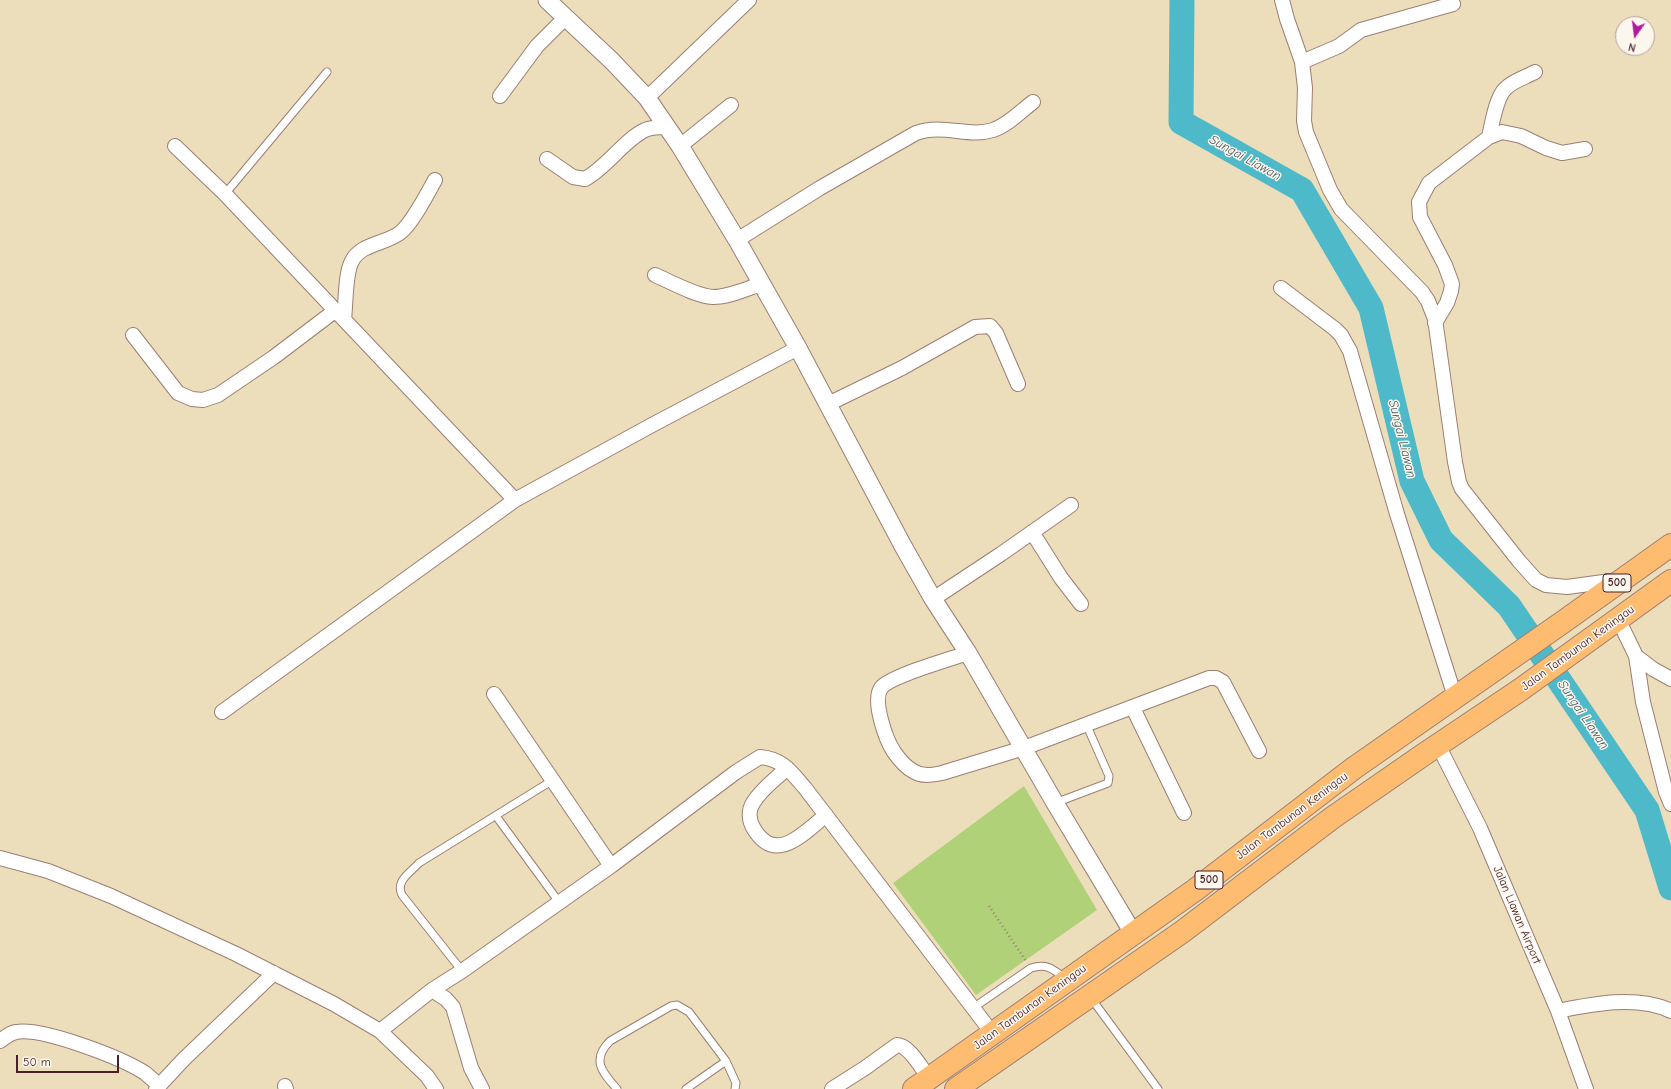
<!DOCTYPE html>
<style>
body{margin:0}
#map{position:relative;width:1671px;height:1089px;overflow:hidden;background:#eddebb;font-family:"Comic Neue",sans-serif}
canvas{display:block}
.north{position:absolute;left:1615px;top:16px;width:40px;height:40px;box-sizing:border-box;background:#fbf7ec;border:1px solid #b4a19f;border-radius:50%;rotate:194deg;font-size:11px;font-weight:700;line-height:16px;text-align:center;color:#4a1f2b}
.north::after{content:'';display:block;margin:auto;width:14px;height:18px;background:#b5179e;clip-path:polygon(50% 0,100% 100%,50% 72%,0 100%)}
.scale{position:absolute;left:16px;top:1055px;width:103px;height:18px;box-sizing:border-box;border:2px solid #4a1f2b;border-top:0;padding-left:5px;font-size:12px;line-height:14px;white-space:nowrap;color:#4a1f2b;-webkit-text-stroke:3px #fbf7ec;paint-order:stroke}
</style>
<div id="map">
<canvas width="1671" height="1089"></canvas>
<div class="north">N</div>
<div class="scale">50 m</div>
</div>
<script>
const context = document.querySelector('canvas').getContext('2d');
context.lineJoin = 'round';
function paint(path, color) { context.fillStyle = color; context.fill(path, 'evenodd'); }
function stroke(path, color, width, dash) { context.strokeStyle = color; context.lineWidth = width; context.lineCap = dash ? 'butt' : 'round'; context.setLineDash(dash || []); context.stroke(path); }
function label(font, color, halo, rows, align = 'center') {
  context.font = font + ' "Comic Neue",sans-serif'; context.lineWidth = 3; context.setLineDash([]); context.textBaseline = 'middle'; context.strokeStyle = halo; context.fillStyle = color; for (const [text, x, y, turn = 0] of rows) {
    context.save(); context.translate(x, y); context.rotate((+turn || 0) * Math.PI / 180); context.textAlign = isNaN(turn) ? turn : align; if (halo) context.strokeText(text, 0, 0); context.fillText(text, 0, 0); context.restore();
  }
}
paint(new Path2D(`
 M 1024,786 L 1097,910 L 976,995 L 893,883 Z`), '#b1d179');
stroke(new Path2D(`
 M 1182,0 L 1181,122 L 1302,190 L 1371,308 L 1412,481 L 1441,540 L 1509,606 L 1647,810 L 1671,888`), '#4ebac9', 25);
const service = new Path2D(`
 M 225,194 L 327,72
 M 1055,803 L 1108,783 L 1109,776 L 1087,726
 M 496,816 L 559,902
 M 462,971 L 402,895 C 395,881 410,873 419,863 L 553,780
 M 1091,998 L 1158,1089
 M 973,1008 L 1031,968 C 1047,963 1053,969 1066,979
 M 617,1089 C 602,1072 591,1060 610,1041 L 671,1006 L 677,1005 L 689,1012 L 726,1061 L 736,1083 L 735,1089
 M 686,1089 L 726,1061`);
const minor = new Path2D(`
 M 1282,0 L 1287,19 L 1302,62
 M 1453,4 L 1361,30 L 1339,46 L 1302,62 L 1305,88 L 1304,121 L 1306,132 L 1330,190 L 1341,209 L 1422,292 L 1428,301 L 1435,319 L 1455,462 L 1459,482 L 1462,489 L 1519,561 L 1536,580 L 1546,585 L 1567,587 L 1618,580
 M 500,96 L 537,46 L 566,17
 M 647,98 L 749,0
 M 1489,137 C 1492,124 1496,98 1505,89 C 1512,81 1526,77 1535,72
 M 175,146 L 225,194 L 515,500
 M 680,146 L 731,105
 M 547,159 L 573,177 L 585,179 C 607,167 624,140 645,130 C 652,127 660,127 667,127
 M 737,240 L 820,188 L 916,133 C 944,123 968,138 993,130 C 1008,125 1021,111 1033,102
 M 655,275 C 671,282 696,296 713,297 C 729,297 746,289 761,284
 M 1281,288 L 1335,329 L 1341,335 L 1350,351 L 1397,514 L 1455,697
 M 344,319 C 346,304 345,273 352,261 C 361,243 387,244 401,232 C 413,222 427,194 435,180
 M 1435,323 L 1447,303 L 1451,291 L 1452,284 L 1445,265 L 1420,217 L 1419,202 L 1429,183 L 1489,137 L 1502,132 L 1521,136 L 1546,148 L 1562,153 L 1585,149
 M 133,335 L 178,393 L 192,399 L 203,400 L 218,395 L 274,357 L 336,310
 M 828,404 L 902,368 L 975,327 L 990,326 L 996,333 L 1018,384
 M 1032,532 L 1061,578 L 1081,604
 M 933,599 L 1001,554 L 1071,505
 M 1618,619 L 1636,656 L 1653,669 L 1671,679
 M 968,653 C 951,659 890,676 881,688 C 872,701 886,740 894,752 C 899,759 905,767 913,771 C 922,777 932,775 942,773 L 1024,748 L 1209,678 L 1216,678 L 1223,682 L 1259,751
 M 1636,656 L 1643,702 L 1666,792 L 1671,804
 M 494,694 L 611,866
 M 1133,708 L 1184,813
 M 222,712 L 515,500 L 652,425 L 798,348
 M 1438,745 L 1480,828 L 1558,1011 L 1586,1089
 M 787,768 C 776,779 761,789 753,803 C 748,811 749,821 754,829 C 776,865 804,833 826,815
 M 0,858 L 48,871 L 111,896 L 236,954 L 334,1004 L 380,1031 L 427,1076 L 436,1089
 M 432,990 L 446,999 L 453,1007 L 471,1068 L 482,1089
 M 1558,1011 C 1593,1004 1637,995 1671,1011
 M 380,1031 L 432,990 L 462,971 L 611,866 L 736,772 L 760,757 C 783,759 791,772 805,788 L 993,1034
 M 0,1041 C 5,1037 10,1033 16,1032 C 42,1027 122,1058 145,1073 C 150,1077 154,1081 159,1085
 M 285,1086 L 286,1089
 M 156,1089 L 184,1059 L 274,973
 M 832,1089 L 865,1068 L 897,1045 C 909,1045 922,1069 929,1078`);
const tertiary = new Path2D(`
 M 547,0 L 612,61 L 647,98 L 680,146 L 737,240 L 798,348 L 903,546 L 933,599 L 968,653 L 1055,803 L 1133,933`);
const primary = new Path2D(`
 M 914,1089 L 1195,890 L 1354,768 L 1563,622 L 1671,545
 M 956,1089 L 1182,932 L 1332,818 L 1423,755 L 1520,690 L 1671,581`);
stroke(service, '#9c7e73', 9);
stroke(minor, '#9c7e73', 16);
stroke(tertiary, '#9c7e73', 19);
stroke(primary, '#9c7e73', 24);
stroke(new Path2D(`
 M 989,906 L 1026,961`), '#9c7e73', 2.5, [1, 3]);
stroke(service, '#fff', 7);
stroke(minor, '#fff', 14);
stroke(tertiary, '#fff', 17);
stroke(primary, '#febc70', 22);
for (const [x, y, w] of [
 [1617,583,28],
 [1209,880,28]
]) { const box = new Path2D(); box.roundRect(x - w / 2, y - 9, w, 18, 3); context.fillStyle = '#fbf7ec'; context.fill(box); stroke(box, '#4a1f2b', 1); }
label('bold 11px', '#4a1f2b', null, [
 ["500",1617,583],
 ["500",1209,880]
]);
label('12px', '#4a1f2b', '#fbf7ec', [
 ["Jalan Tambunan Keningau",1578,648,-36],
 ["Jalan Tambunan Keningau",1292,816,-37],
 ["Jalan Liawan Airport",1517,915,67],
 ["Jalan Tambunan Keningau",1030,1007,-36]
]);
label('italic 13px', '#4b5562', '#fbf7ec', [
 ["Sungai Liawan",1245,158,29],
 ["Sungai Liawan",1402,439,76],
 ["Sungai Liawan",1583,715,56]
]);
</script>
